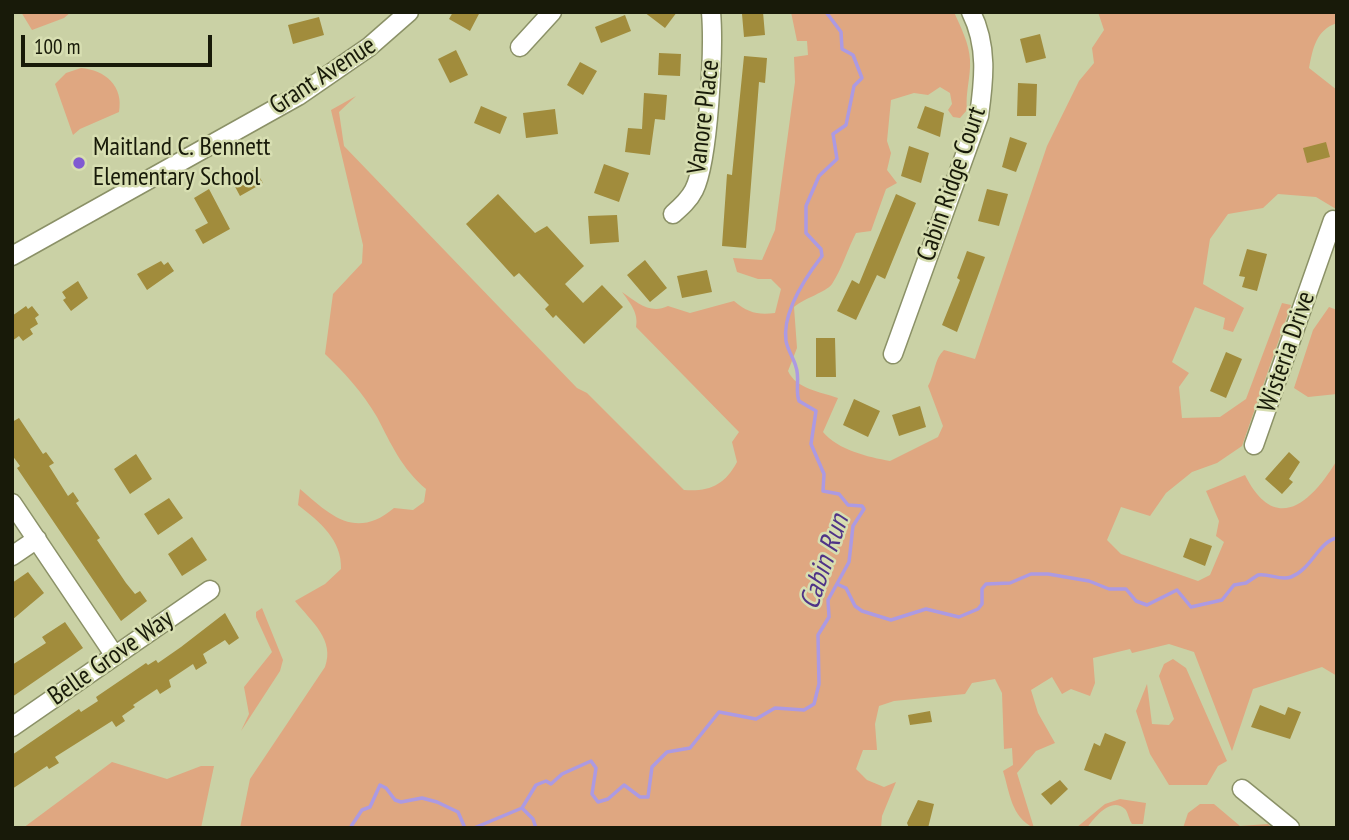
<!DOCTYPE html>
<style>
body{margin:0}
#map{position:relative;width:1349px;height:840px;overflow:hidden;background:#cad1a5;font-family:"PT Sans Narrow",sans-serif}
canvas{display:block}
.frame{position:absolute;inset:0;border:14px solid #181a09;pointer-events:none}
.scale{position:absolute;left:21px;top:35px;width:191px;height:32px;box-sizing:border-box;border:4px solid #181a09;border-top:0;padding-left:9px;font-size:21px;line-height:24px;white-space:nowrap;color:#181a09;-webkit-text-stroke:5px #d7deb1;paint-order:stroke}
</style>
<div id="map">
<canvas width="1349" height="840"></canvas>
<div class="frame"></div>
<div class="scale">100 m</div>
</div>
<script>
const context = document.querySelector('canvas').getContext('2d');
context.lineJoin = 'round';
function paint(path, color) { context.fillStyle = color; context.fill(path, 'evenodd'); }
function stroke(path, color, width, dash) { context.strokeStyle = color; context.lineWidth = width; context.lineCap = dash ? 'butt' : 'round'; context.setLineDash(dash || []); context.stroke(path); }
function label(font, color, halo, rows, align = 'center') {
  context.font = font + ' "PT Sans Narrow",sans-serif'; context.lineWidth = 5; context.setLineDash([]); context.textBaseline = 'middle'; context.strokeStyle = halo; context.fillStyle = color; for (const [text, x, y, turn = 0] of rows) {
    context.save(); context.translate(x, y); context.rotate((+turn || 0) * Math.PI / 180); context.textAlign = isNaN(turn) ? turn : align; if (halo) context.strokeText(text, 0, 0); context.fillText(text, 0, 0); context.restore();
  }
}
paint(new Path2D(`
 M 21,12 L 71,12 L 64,18 L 32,30 Z
 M 791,12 L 954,12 C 961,28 969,43 970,60 C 971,77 965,93 967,110 L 960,118 L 953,117 L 948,110 L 952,104 L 950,93 L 940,87 L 928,95 L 914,93 L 891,100 L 887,141 L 891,153 L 887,170 L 897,183 L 886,189 L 871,231 L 856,233 C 848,248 842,269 832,284 C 825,293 806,297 794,307 L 797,348 L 788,371 C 796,389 821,392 838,398 L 823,432 C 838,450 868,457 890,461 L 938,437 L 943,426 L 928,386 C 935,374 934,359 944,350 L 975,359 L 1047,146 L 1079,81 L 1094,63 L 1092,48 L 1104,30 L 1098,12 L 1337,12 L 1337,23 C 1316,30 1313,48 1309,68 L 1337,90 L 1336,209 L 1316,197 L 1278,194 L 1263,208 L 1228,214 L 1210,239 L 1203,284 L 1244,308 L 1233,332 L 1223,329 L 1225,318 L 1195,307 L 1172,362 L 1189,373 L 1179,387 L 1182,418 L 1220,417 L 1246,399 L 1282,303 L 1291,305 L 1242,446 L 1217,463 L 1192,472 L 1166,493 L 1150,516 L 1121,507 L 1107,540 L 1121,554 L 1198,581 L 1210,575 L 1224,542 L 1216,536 L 1219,521 L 1206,491 L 1245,475 C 1275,535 1311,504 1337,460 L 1337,676 L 1322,667 L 1253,689 L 1232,751 L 1194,652 L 1169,644 L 1132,653 L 1130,649 L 1093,658 L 1095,683 L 1090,696 L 1071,689 L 1062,694 L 1052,677 L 1031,690 L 1038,713 L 1055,743 L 1036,751 L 1017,773 L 1034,828 C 1011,817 1010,793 1003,771 L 1013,765 L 1012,748 L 1004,749 L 1002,693 L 995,679 L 972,683 L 965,694 L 894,701 L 879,706 L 875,724 L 877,750 L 863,750 L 856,769 L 867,780 L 884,787 L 896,782 L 882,816 L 881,828 L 240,828 L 250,779 L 325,667 C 335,640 312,622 295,601 L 325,584 L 341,569 C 342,540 320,522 298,505 L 300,489 C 331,516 356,540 394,508 L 413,510 L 424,502 L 426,489 C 402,469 391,444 377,417 C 363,393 345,373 325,354 L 333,294 L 362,263 L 363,245 L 331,110 L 356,96 L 339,112 L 344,146 L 577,388 L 587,393 L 684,490 C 709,492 725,485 737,462 L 732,442 L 739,432 L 636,327 C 639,313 630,303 622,292 C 637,302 650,315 668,306 L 690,313 L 734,301 C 748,313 758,315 775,313 L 781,289 L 771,279 L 758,279 L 737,272 L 733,258 L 762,260 L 775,230 L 795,82 L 794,57 L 808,55 L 807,41 L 797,41 Z
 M 81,68 C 105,70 124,86 119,112 L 80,129 L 73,135 L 55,84 L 66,73 Z
 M 1329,307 L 1337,310 L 1337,394 L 1308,397 L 1294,388 L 1313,330 Z
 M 262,608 L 283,660 L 280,671 L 241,731 L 249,714 L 244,687 L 272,652 L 256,617 L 256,612 Z
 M 1173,659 L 1186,668 L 1227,761 L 1218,766 L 1207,785 L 1169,785 L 1150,754 L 1136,711 L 1147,684 L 1152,724 L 1169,725 L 1174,719 L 1159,676 L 1164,664 Z
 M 112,762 L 167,779 L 201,766 L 214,766 L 201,828 L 23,828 Z
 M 1120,799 L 1146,803 L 1143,824 L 1132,824 C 1129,820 1128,812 1125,809 C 1111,796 1094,818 1087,828 L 1076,828 L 1105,804 Z
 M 1200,804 L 1214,804 L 1240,826 L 1268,824 L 1272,828 L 1183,828 L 1188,813 Z`), '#dfa781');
stroke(new Path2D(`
 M 839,585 L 846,588 L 855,606 L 862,611 L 891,620 L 926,609 L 959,617 L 978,609 L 982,604 L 982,589 L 986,584 L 1010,583 L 1031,574 L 1048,574 L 1089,581 L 1109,589 L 1126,589 L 1136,601 L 1147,605 L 1177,590 L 1191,607 L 1222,600 L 1234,585 L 1246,583 L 1258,575 C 1269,573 1280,581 1291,577 C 1311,570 1319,541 1337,538
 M 522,808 L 533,819 L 536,828
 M 350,828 L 362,810 L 370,807 L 380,785 L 386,788 L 395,800 L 401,802 L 422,798 L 437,802 L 458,812 L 465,828
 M 474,828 L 522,808 L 536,785 L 546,781 L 551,784 L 562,774 L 591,761 L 596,768 L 592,794 L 598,802 L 608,799 L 624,785 L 640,797 L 648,797 L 652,767 L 667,752 L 690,748 L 719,712 L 756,719 L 775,708 L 804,710 L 814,704 L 819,684 L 818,635 L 829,617 L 828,600 L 849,562 L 853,526 L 864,509 L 862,506 L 848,505 L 839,494 L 823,491 L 824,474 L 811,444 L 816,411 L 799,401 C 795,390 800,378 796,367 C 794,359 788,351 786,341 C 782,312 805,278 822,256 L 821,249 L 806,233 L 806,206 L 819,176 L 837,159 L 833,134 L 846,125 L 854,86 L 862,78 L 853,55 L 842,49 L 841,32 L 826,12`), '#ac9ae2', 3.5);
paint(new Path2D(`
 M 453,12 L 480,12 L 470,31 L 449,19 Z
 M 644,12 L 677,12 L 665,28 Z
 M 763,12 L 765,35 L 744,37 L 742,14 Z
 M 625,15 L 631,31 L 601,43 L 595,27 Z
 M 319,17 L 324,35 L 293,44 L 288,25 Z
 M 1040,34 L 1046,58 L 1026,63 L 1020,39 Z
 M 456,50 L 468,75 L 450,83 L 438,59 Z
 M 659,53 L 681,54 L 680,76 L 658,75 Z
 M 744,56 L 767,58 L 765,83 L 759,82 L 746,248 L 722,246 L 727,174 L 732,175 Z
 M 580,62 L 597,71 L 583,95 L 567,85 Z
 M 1018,83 L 1037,84 L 1036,116 L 1017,116 Z
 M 644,93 L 667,95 L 665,120 L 655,119 L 650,155 L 625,152 L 628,128 L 642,129 Z
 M 481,106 L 507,117 L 500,134 L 474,123 Z
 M 925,106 L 944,113 L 940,137 L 917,128 Z
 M 555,109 L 558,134 L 526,138 L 523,113 Z
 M 1010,137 L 1027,143 L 1016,172 L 1002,167 Z
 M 1326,142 L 1330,157 L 1307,163 L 1303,148 Z
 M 909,146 L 929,153 L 921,183 L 901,176 Z
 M 604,164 L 629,173 L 619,202 L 594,193 Z
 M 255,169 L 263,183 L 240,196 L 232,181 Z
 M 209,189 L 230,229 L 203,244 L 195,230 L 208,223 L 194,198 Z
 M 987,189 L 1008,194 L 999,226 L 978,221 Z
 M 498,194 L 535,233 L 547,226 L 584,266 L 565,284 L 583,303 L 602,285 L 623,307 L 584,344 L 556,315 L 553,318 L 545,309 L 549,305 L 519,273 L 514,277 L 466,224 Z
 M 896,194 L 916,203 L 885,279 L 877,275 L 856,320 L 837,311 L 852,280 L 859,284 Z
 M 617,215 L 619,242 L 590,244 L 588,216 Z
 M 1247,249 L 1267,254 L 1257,291 L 1242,287 L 1245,277 L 1239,276 Z
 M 967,251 L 985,257 L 957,332 L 942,325 L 960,280 L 957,278 Z
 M 645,260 L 667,288 L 650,302 L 627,275 Z
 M 161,261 L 164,265 L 168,262 L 174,271 L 147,290 L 137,274 Z
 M 707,270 L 712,292 L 682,298 L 677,276 Z
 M 78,281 L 88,298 L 71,311 L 63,300 L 66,298 L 62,292 Z
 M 26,306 L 28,309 L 32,306 L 39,315 L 35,318 L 38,324 L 30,329 L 33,334 L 23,341 L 19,336 L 12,341 L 12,316 Z
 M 816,338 L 835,338 L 836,377 L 816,377 Z
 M 1226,352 L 1242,359 L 1226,398 L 1210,391 Z
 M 854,399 L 880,411 L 868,437 L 843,425 Z
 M 920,406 L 926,427 L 899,436 L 892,415 Z
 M 19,418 L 43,454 L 46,452 L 54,463 L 49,466 L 68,496 L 73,492 L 79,501 L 76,503 L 100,538 L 97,540 L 126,583 L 135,594 L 140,591 L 147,601 L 121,621 L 17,468 L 20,466 L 12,455 L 12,422 Z
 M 1289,452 L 1300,462 L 1289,479 L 1293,482 L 1282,494 L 1265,479 Z
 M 136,454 L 152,479 L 130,494 L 114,469 Z
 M 169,498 L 183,518 L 158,535 L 144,514 Z
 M 192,537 L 207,560 L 182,576 L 168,554 Z
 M 1190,538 L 1212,546 L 1205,566 L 1183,557 Z
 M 28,572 L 44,593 L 12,620 L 12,583 Z
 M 225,613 L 239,638 L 229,645 L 225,640 L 203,654 L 207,663 L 196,670 L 193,664 L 169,680 L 171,687 L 160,694 L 157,689 L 133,705 L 135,707 L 122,716 L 125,721 L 116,727 L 112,721 L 55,757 L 59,763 L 49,769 L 47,766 L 12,789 L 12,755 L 79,709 L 81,712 L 98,701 L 96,697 L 146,663 L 148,665 L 156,660 L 158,663 L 181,647 Z
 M 65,622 L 83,648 L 12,697 L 12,665 L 46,643 L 42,637 Z
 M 1260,705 L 1285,715 L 1288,707 L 1301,712 L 1290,739 L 1251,727 Z
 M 930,711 L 932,722 L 910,725 L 908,715 Z
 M 1105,733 L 1126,742 L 1111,780 L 1084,770 L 1094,743 L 1100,746 Z
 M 1060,780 L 1068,789 L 1051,805 L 1041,794 Z
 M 918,800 L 934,804 L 928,828 L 909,828 L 907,823 Z`), '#a18c3c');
const minor = new Path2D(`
 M 520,47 L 552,12
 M 673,214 C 681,207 689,200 694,190 C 709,160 714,47 711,12
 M 12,256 L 298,96 L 369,47 L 409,12
 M 893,354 L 979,116 C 984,80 988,46 971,12
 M 1254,445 L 1333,220 L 1337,222
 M 12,503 L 115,656
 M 12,556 L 37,539
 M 12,727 L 210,590
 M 1242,789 L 1290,828`);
stroke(minor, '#8b9167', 21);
stroke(minor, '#fff', 18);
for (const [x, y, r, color] of [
 [79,163,7,"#8059d2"]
]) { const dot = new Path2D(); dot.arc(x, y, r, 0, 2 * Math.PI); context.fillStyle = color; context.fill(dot); stroke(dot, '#d7deb1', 2.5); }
label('26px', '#181a09', '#d7deb1', [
 ["Grant Avenue",323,76,-33],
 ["Vanore Place",704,117,-83],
 ["Cabin Ridge Court",952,184,-71],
 ["Wisteria Drive",1287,352,-71],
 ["Belle Grove Way",111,658,-35]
]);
label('26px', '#181a09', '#d7deb1', [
 ["Maitland C. Bennett",93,148],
 ["Elementary School",93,178]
], 'left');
label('italic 28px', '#4f3387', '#d7deb1', [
 ["Cabin Run",825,562,-71]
]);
</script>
